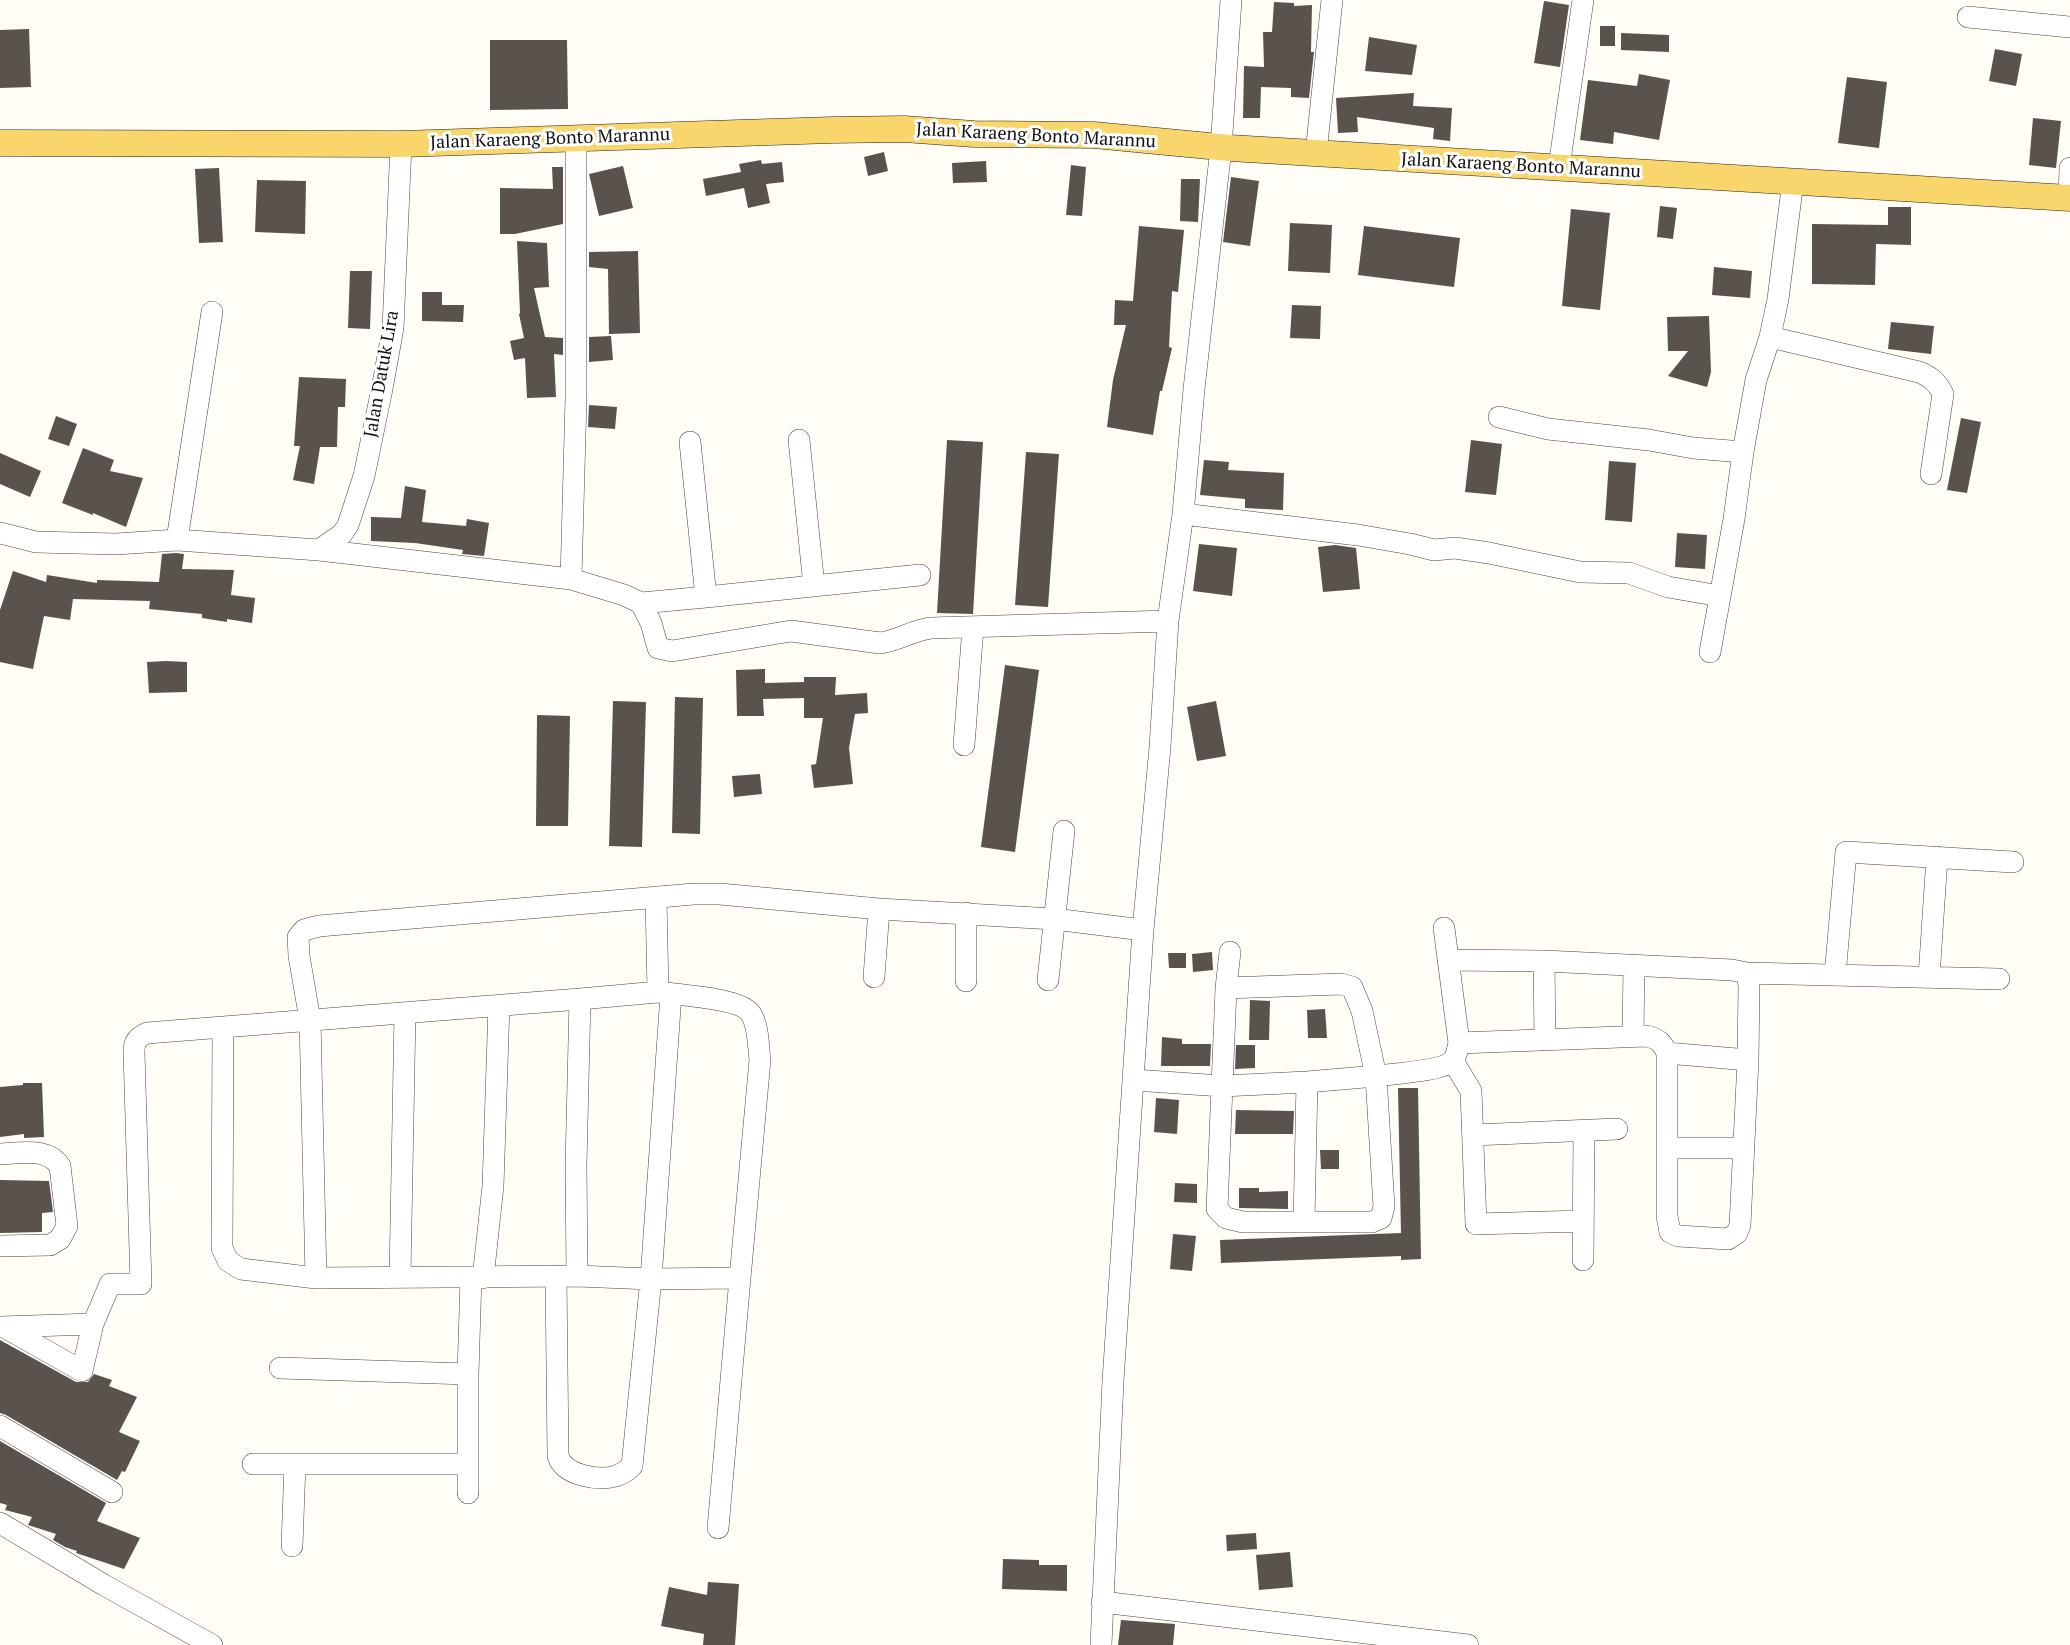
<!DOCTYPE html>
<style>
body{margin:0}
canvas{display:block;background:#fffdf5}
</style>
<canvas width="2070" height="1645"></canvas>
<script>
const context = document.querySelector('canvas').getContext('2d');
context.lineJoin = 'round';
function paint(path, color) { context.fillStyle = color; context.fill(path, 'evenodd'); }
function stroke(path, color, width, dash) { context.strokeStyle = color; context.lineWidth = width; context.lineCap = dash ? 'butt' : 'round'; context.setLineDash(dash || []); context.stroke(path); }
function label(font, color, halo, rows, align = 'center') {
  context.font = font + ' "PT Serif",serif'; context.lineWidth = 6; context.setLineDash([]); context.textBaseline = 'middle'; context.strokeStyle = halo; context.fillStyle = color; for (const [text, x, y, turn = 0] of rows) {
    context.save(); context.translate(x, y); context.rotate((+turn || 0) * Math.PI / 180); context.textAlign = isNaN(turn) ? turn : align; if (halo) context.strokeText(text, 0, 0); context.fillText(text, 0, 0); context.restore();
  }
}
paint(new Path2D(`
 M 1544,1 L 1569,5 L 1560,67 L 1534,63 Z
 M 1274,2 L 1294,3 L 1294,6 L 1312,5 L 1311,52 L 1314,52 L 1309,98 L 1291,97 L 1291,88 L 1261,87 L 1260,118 L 1243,118 L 1244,66 L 1264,67 L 1263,32 L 1272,32 Z
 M 1600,26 L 1615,26 L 1615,46 L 1600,46 Z
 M 29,29 L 31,87 L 0,88 L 0,30 Z
 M 1621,33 L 1669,35 L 1669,52 L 1621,50 Z
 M 1369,37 L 1417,45 L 1412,75 L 1365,71 Z
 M 490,40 L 567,40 L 568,109 L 490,110 Z
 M 1995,49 L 2022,54 L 2016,86 L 1989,81 Z
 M 1639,74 L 1670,80 L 1659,140 L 1614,132 L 1613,144 L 1580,140 L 1588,80 L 1637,86 Z
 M 1847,77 L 1887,82 L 1879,148 L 1838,143 Z
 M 1414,93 L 1413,106 L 1452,108 L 1450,141 L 1433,139 L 1434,128 L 1357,117 L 1358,132 L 1338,133 L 1336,98 Z
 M 2033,118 L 2061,121 L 2056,168 L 2029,165 Z
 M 884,152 L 888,171 L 868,176 L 864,157 Z
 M 761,160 L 762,164 L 782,162 L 784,182 L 766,184 L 770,203 L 748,208 L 744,188 L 706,196 L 703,179 L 741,172 L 739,164 Z
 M 986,161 L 987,182 L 953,183 L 952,163 Z
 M 1071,165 L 1086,167 L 1082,216 L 1066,215 Z
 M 623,166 L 633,208 L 599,216 L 589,174 Z
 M 552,167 L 563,167 L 563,224 L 515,234 L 500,234 L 500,188 L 553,189 Z
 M 219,168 L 223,242 L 199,243 L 195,169 Z
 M 1231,177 L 1259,181 L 1250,246 L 1223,242 Z
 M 1181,179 L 1200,179 L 1198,222 L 1180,221 Z
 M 257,180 L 306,181 L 305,234 L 255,232 Z
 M 1660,206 L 1677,208 L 1673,239 L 1657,237 Z
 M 1888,207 L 1911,207 L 1911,245 L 1876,244 L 1875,285 L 1812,284 L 1812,224 L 1888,225 Z
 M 1571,209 L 1610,213 L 1600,310 L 1562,306 Z
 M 1290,223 L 1332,225 L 1330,273 L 1288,271 Z
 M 1139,226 L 1184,230 L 1178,292 L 1172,291 L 1169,347 L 1172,348 L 1162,391 L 1160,391 L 1153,435 L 1107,427 L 1113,380 L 1126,325 L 1114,325 L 1115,300 L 1133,301 Z
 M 1364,226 L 1460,238 L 1454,287 L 1358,275 Z
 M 517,241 L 547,243 L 549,287 L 534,288 L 545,337 L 563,338 L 563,355 L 554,354 L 556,397 L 527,398 L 525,358 L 514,360 L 510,341 L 524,338 L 519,314 L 520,313 Z
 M 638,251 L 640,333 L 609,334 L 608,269 L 589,267 L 589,252 Z
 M 1714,267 L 1752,271 L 1750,298 L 1712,295 Z
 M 350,271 L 372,271 L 370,329 L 348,328 Z
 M 422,292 L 442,292 L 442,305 L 464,305 L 463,322 L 422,321 Z
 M 1292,305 L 1321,306 L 1320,339 L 1290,338 Z
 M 1709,316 L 1711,372 L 1707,387 L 1668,376 L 1688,351 L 1668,351 L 1667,317 Z
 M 1891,322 L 1934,326 L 1931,354 L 1888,349 Z
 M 611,336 L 613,360 L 589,362 L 589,337 Z
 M 299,377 L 346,379 L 345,407 L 338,407 L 337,447 L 320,447 L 314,484 L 293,480 L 300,446 L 294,446 Z
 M 589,405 L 617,407 L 615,429 L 588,427 Z
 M 56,416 L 77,424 L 69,446 L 48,439 Z
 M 1961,418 L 1981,422 L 1967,493 L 1947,490 Z
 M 947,440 L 983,442 L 973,614 L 937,613 Z
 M 1471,440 L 1502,444 L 1496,495 L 1465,492 Z
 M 83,448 L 114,460 L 110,471 L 143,478 L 126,527 L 93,513 L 93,515 L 62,503 Z
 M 1026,452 L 1059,454 L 1048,607 L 1015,605 Z
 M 0,453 L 41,471 L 30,497 L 0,484 Z
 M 1204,460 L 1229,462 L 1228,470 L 1284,473 L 1283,510 L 1245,508 L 1245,499 L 1200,495 Z
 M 1609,461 L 1636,463 L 1632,522 L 1605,520 Z
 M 405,486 L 426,490 L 422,522 L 466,526 L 467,519 L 489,523 L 484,556 L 462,554 L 463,550 L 415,543 L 371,541 L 371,517 L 401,518 Z
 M 1677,533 L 1707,535 L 1705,569 L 1675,567 Z
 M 1199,544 L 1237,548 L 1232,596 L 1193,591 Z
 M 1335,545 L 1356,548 L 1360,589 L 1323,592 L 1318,547 Z
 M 176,553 L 184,554 L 182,569 L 234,570 L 231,595 L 255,598 L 252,623 L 227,619 L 227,622 L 202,618 L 202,614 L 149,609 L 150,601 L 73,599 L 70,620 L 44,616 L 33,669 L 0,662 L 0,610 L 13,571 L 46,582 L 47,575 L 97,583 L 97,580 L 159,582 L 162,554 Z
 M 166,661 L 187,662 L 187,692 L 149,693 L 147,662 Z
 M 1005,665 L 1039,670 L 1015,852 L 981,847 Z
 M 765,669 L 765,683 L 804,682 L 804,677 L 836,677 L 835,695 L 867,693 L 868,713 L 855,714 L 849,748 L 853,784 L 814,788 L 811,765 L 816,764 L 823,718 L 804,718 L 804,698 L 763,699 L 764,716 L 737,716 L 736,670 Z
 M 675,697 L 703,698 L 700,834 L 672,833 Z
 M 613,701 L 646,702 L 642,847 L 609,846 Z
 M 1216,701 L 1226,756 L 1197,761 L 1187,707 Z
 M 537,715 L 570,716 L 568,826 L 536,826 Z
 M 760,774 L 762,794 L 734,797 L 732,776 Z
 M 1212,952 L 1213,970 L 1193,972 L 1192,954 Z
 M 1168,953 L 1186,953 L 1186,968 L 1169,968 Z
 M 1250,1000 L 1270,1001 L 1269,1040 L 1249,1040 Z
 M 1325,1009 L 1327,1038 L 1308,1038 L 1307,1010 Z
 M 1162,1037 L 1182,1039 L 1182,1044 L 1211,1044 L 1210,1066 L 1161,1066 Z
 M 1236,1045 L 1255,1045 L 1255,1068 L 1235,1069 Z
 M 23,1083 L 42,1083 L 44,1137 L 24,1138 L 24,1134 L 0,1137 L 0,1087 L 23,1085 Z
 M 1398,1088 L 1418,1088 L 1421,1259 L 1401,1260 L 1401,1256 L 1221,1263 L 1220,1240 L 1401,1233 Z
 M 1156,1098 L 1179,1100 L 1177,1134 L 1154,1132 Z
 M 1236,1110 L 1294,1111 L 1293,1134 L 1235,1134 Z
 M 1320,1150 L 1339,1150 L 1339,1169 L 1321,1169 Z
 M 0,1180 L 49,1181 L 53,1212 L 42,1213 L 42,1232 L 0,1233 Z
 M 1175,1183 L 1197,1184 L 1197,1203 L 1174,1202 Z
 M 1239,1188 L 1259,1188 L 1259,1192 L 1288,1191 L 1288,1209 L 1239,1208 Z
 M 1173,1234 L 1196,1236 L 1192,1271 L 1170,1269 Z
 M 0,1340 L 76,1382 L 88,1382 L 94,1374 L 112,1380 L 109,1386 L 137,1397 L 119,1432 L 140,1441 L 125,1472 L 122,1471 L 117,1480 L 6,1415 L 0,1413 Z
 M 0,1441 L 106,1503 L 97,1521 L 140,1538 L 124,1569 L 76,1553 L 77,1551 L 65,1547 L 53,1540 L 56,1534 L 28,1525 L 32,1517 L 5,1510 L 7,1505 L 0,1503 Z
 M 1256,1533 L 1257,1549 L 1227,1551 L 1226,1535 Z
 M 1290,1552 L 1293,1587 L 1259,1590 L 1256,1555 Z
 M 1003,1559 L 1039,1560 L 1039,1565 L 1067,1565 L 1067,1591 L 1002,1589 Z
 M 708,1582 L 739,1584 L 735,1645 L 703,1645 L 704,1634 L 661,1626 L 669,1587 L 707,1595 Z
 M 1121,1620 L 1175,1624 L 1173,1645 L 1118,1645 Z`), '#5a524d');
const minor = new Path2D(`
 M 1968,17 L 2070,27
 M 1316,153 L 1332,0
 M 1559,167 L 1583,0
 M 2069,198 L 2070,168
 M 1770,337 L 1919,372 C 1931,377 1937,382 1943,394 L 1931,474
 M 1499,417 L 1548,429 L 1649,440 L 1693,448 L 1743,452
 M 799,440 L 814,586
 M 1183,514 L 1358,535 L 1410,544 L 1434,550 L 1455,548 L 1489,553 L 1580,572 L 1629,573 L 1668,587 L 1720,596
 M 0,533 L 36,542 L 116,544 L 177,540 L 319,550 L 571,579 L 624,595 L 641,603 L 651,623 L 658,648 L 672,651 L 791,631 L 880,643 C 897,641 913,630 931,628 L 1168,621
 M 177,540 L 212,312
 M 319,550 L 342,534 L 348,525 L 364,476 L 382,389 L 393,328 L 401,144
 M 571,579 L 576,398 L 576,139
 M 706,597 L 920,575
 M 641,603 L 706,597 L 690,442
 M 1710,652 L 1734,519 L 1743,452 L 1756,380 L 1770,337 L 1778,299 L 1793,181
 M 964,745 L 973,627
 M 656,898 L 658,992 C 678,995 742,998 751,1014 C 759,1027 758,1046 760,1060 L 740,1278
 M 966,913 L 966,981
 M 1230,952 L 1226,988 L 1217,1209 L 1226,1218 L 1243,1222 L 1372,1222 L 1381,1218 L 1384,1207 L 1376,1076 C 1390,1074 1443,1071 1452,1061 C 1457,1057 1457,1049 1459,1043 L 1444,928
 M 1448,960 L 1544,961 L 1732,970 L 1747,973 L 1749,986 L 1748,1060 L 1740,1225 L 1737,1233 L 1728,1239 L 1678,1236 L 1670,1232 L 1667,1216 L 1667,1053 C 1662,1042 1658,1039 1647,1036 L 1459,1043
 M 1544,961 L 1545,1039
 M 1747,973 L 1999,979
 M 1835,975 L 1846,852 L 2013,862
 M 874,977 L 879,909
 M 1929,977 L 1937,857
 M 1048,980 L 1064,831
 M 223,1027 L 222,1248 L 228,1261 L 241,1269 L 316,1278 L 310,1020 L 299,956 L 298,937 L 304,930 L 319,926 L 694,894 L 720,894 L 879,909 L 1054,919 L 1143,930
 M 1633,1036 L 1634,965
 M 1667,1053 L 1748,1060
 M 1453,1061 L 1471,1091 L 1476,1224 L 1582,1221
 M 1134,1080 L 1222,1086 L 1307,1082 L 1376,1076 L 1362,1011 L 1352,987 L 1341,984 L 1226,988
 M 1473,1135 L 1617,1129
 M 1667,1148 L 1744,1148
 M 0,1154 C 21,1153 47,1147 60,1166 L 67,1226 L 60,1239 L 50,1245 L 0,1246
 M 1304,1222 L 1307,1082
 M 1583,1260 L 1584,1131
 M 400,1276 L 405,1013
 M 556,1276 L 558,1456 C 564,1476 599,1481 616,1476 C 622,1474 628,1470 632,1466 L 651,1279 L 671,994
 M 577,1276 L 651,1279 L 740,1278 L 718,1528
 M 316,1278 L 577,1276 L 576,1165 L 580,999 L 658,992
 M 483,1278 L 493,1186 L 499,1005
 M 0,1327 L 93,1324 L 110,1284 L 141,1284 L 134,1052 C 134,1041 138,1037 147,1033 L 580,999
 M 4,1327 L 82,1371 L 93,1324
 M 280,1368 L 468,1374
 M 0,1426 L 112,1492
 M 253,1464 L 468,1464
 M 468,1493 L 468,1374 L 471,1277
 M 0,1523 L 104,1585 L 212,1645
 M 292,1546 L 295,1464
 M 1102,1602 L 1468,1645
 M 1101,1645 L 1113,1381 L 1143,930 L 1160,747 L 1168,621 L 1183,514 L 1194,389 L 1221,148 L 1231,0`);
const major = new Path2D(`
 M 0,143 L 401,144 L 832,130 L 904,129 L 974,134 L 1094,135 L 1230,148 L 2070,198`);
stroke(minor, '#444', 22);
stroke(major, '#222', 27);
stroke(minor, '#fff', 21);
stroke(major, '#f9d66b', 26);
label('18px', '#111', '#fff', [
 ["Jalan Karaeng Bonto Marannu",1036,136,3],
 ["Jalan Karaeng Bonto Marannu",550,139,-2],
 ["Jalan Karaeng Bonto Marannu",1521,166,3],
 ["Jalan Datuk Lira",382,374,-80]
]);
</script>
